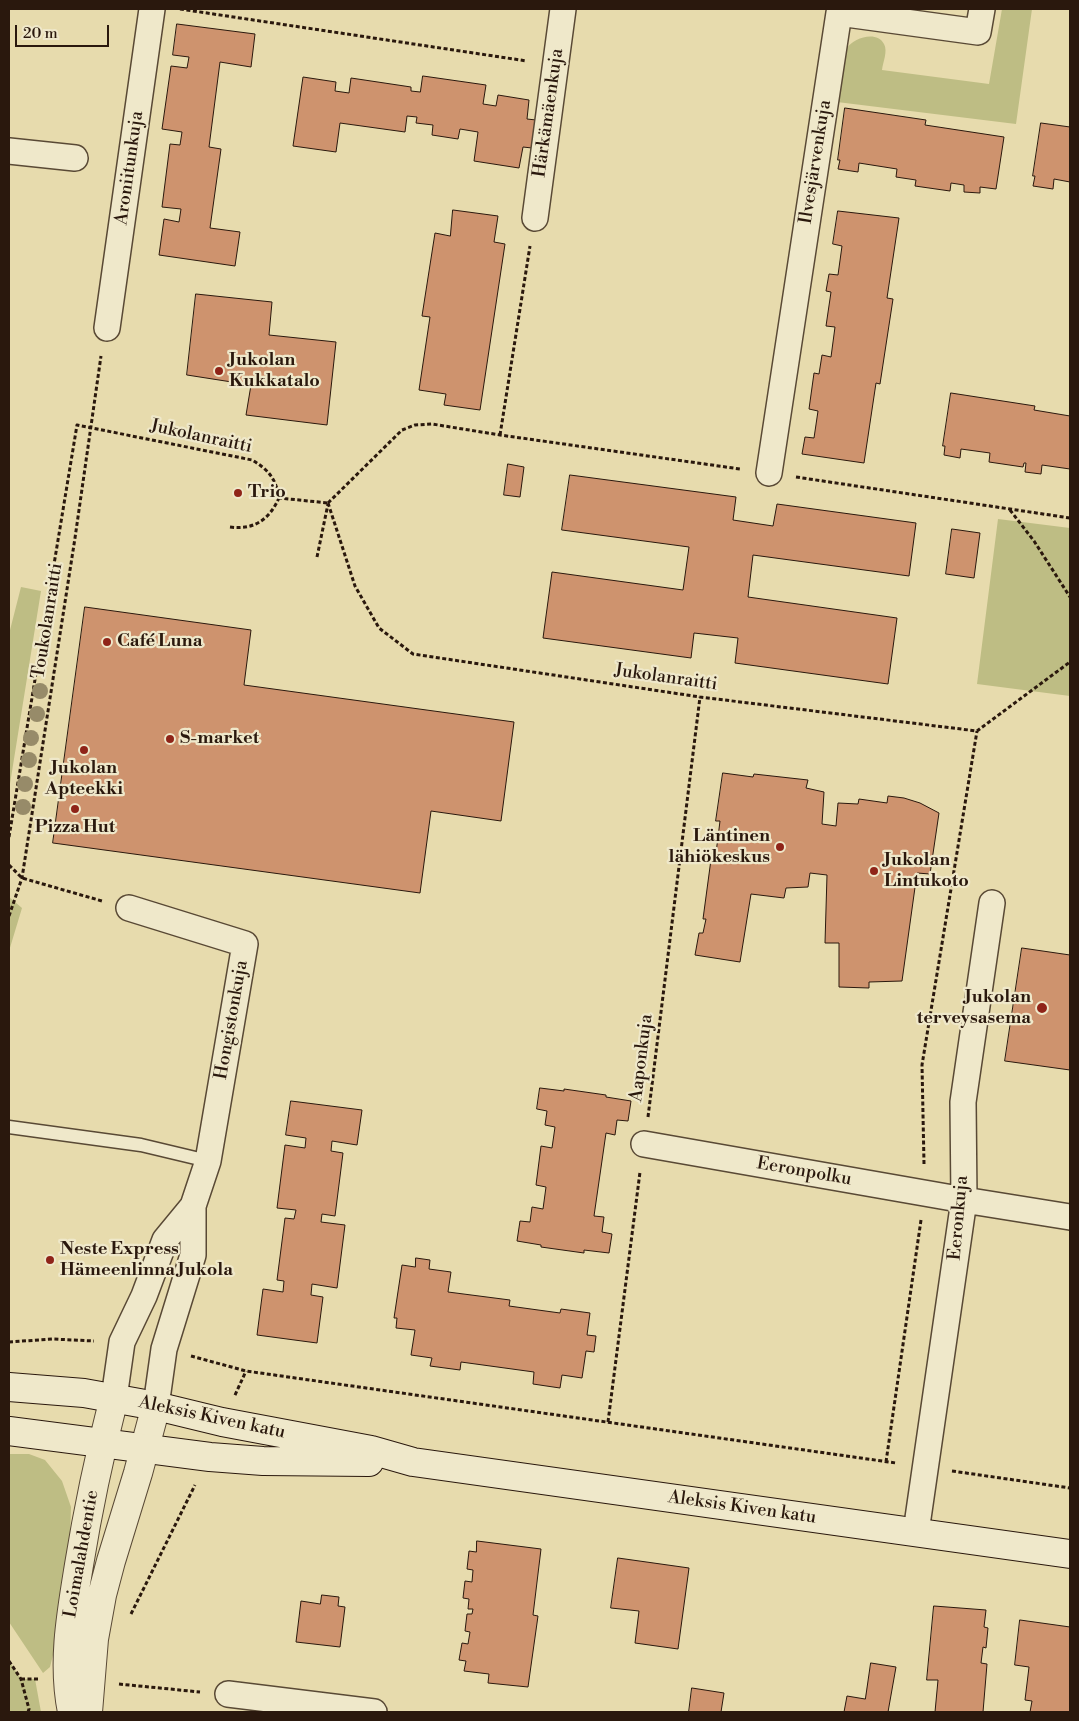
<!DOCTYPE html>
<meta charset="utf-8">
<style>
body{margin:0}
#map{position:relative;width:1079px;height:1721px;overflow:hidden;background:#e7dbad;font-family:"Libre Bodoni",serif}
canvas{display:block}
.frame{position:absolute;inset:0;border:10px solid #2a180d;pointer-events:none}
.scale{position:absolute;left:15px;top:25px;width:94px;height:22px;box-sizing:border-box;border:2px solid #2a180d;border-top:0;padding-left:6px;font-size:15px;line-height:18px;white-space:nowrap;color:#2a180d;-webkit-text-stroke:4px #efe8ca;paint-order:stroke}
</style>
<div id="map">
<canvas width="1079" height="1721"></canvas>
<div class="frame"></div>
<div class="scale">20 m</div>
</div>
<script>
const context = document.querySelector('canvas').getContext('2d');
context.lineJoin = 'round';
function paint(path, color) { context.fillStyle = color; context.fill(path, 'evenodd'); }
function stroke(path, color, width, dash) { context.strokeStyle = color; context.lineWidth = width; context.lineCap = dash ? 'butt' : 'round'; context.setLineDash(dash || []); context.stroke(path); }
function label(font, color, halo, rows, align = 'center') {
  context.font = font + ' "Libre Bodoni",serif'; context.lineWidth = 4.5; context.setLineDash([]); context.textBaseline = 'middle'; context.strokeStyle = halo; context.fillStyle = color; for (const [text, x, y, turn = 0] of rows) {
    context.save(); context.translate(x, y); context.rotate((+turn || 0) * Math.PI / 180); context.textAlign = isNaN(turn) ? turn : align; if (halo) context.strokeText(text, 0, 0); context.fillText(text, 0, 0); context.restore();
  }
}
paint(new Path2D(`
 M 1002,9 L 1032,9 L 1016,124 L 837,102 C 839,91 842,56 847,48 C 853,38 877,30 884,44 C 888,51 883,62 882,70 L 989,84 Z
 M 998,519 L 1070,528 L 1070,696 L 977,684 Z
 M 21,587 L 41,591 L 9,790 L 9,634 Z
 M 9,897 L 22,908 L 9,951 Z
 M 9,1454 L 29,1454 L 45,1460 L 62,1481 L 71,1507 L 70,1541 L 53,1655 L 50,1667 L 43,1673 L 9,1622 Z
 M 9,1661 L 21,1679 L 35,1679 L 41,1712 L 9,1712 Z`), '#bebd84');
const building = new Path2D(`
 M 177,24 L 255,34 L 251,67 L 220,62 L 209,147 L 221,149 L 210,228 L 240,232 L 235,266 L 159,255 L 164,219 L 179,222 L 181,209 L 162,207 L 170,144 L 180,145 L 182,132 L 162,129 L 171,66 L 187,68 L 189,57 L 173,55 Z
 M 423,76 L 486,85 L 483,104 L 496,106 L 498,95 L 529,100 L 527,119 L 536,120 L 532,148 L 523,147 L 519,168 L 474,161 L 478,132 L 460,129 L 458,139 L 432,135 L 433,125 L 416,123 L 417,117 L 407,116 L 405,132 L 340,123 L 336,152 L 293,146 L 303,77 L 336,82 L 335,91 L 349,93 L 351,78 L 411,87 L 411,91 L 420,92 Z
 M 845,108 L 926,120 L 925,125 L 1004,137 L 996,189 L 980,187 L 980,193 L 964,192 L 964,185 L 951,183 L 950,191 L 915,186 L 916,180 L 896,177 L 897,169 L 859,163 L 858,172 L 838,169 L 840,160 L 838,160 Z
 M 1041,123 L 1070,127 L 1070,182 L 1054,179 L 1053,189 L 1033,186 L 1035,176 L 1033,176 Z
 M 453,210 L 498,216 L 494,242 L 505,244 L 480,410 L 444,405 L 446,394 L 419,390 L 430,317 L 422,316 L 435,233 L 450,236 Z
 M 838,211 L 899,218 L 887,298 L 893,299 L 880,384 L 876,383 L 864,463 L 802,454 L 805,437 L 814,438 L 818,411 L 809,409 L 814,373 L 819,374 L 822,355 L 831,357 L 835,327 L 826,326 L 831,292 L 826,291 L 829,274 L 838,275 L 842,246 L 833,244 Z
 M 196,294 L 272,302 L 269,335 L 336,342 L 327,425 L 246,415 L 251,385 L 187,375 Z
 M 951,393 L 1035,406 L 1034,410 L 1070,416 L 1070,469 L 1042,465 L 1041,474 L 1025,472 L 1026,463 L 1024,463 L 1023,467 L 989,462 L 990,453 L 961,449 L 960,458 L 944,455 L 945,446 L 943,446 Z
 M 508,464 L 524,467 L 520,497 L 504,495 Z
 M 570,475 L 736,497 L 733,520 L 773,526 L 777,504 L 916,523 L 909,576 L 753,555 L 748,597 L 897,618 L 888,684 L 735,663 L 738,638 L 694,633 L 691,658 L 543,638 L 552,572 L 683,590 L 689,547 L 562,530 Z
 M 952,529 L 980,533 L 974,578 L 946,574 Z
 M 85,607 L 251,630 L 244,685 L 514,722 L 501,821 L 431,811 L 420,893 L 53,843 Z
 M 723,773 L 753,777 L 754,774 L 808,780 L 806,788 L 824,792 L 822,824 L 836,826 L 838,803 L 858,804 L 859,799 L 887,803 L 888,796 L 904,798 L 920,803 L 939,813 L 930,874 L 917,873 L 902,981 L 869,982 L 869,988 L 839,987 L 839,943 L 825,943 L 827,875 L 810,873 L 808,887 L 786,888 L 784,898 L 751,894 L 740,962 L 695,955 L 699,933 L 703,933 L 706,919 L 703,919 L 712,852 L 716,853 L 720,821 L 716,821 Z
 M 1022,948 L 1070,955 L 1070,1070 L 1005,1061 Z
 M 540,1088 L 564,1091 L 564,1089 L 606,1095 L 606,1097 L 631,1101 L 628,1121 L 617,1120 L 615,1135 L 606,1133 L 594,1216 L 604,1217 L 602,1232 L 612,1234 L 609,1253 L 584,1250 L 584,1253 L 541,1247 L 541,1245 L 517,1241 L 520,1221 L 530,1222 L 532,1207 L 543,1209 L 546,1187 L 536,1185 L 541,1146 L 552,1148 L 555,1127 L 545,1125 L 547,1111 L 537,1109 Z
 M 291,1101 L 362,1110 L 357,1145 L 332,1141 L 331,1151 L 343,1153 L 335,1216 L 322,1214 L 321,1222 L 345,1225 L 337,1288 L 312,1284 L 311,1295 L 323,1297 L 317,1343 L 257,1335 L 263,1289 L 283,1292 L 284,1281 L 277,1280 L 285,1218 L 294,1219 L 296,1210 L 277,1208 L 285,1145 L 305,1148 L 306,1138 L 286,1135 Z
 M 416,1258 L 430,1260 L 429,1269 L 451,1272 L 448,1292 L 510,1300 L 509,1306 L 560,1313 L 561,1309 L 590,1313 L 587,1335 L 596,1336 L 594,1352 L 586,1351 L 582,1378 L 562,1375 L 560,1388 L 533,1384 L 534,1372 L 461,1362 L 460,1370 L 430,1366 L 432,1358 L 411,1355 L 415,1330 L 396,1328 L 397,1318 L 394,1318 L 402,1265 L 415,1267 Z
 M 477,1541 L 541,1549 L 533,1615 L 538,1616 L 528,1687 L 488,1683 L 489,1674 L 464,1671 L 466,1661 L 459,1660 L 462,1643 L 468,1644 L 470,1632 L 465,1631 L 467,1614 L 472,1614 L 473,1609 L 468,1609 L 469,1599 L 463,1598 L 465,1581 L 472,1582 L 473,1570 L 467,1569 L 469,1551 L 476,1552 Z
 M 618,1558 L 689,1568 L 678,1649 L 635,1643 L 639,1611 L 611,1608 Z
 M 322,1595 L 339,1597 L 338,1606 L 345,1607 L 340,1647 L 296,1642 L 301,1601 L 320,1604 Z
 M 934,1606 L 986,1610 L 984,1627 L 988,1628 L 986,1648 L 983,1647 L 981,1663 L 987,1664 L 983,1712 L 935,1712 L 938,1680 L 927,1680 Z
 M 1020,1620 L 1070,1627 L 1070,1712 L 1030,1712 L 1032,1701 L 1025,1700 L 1029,1667 L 1015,1665 Z
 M 871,1663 L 896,1667 L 888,1712 L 844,1712 L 847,1696 L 865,1699 Z
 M 692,1688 L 724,1693 L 721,1712 L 689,1712 Z`);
paint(building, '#ce936e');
stroke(building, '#2a180d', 1);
const service = new Path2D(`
 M 9,1127 L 141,1145 L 208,1161`);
const minor = new Path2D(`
 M 9,151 L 75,158
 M 535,218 L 563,9
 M 107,328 L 152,9
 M 769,473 L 839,13 L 978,32 L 982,9
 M 129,908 L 245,944 L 208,1161 L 193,1206 L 193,1255 L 164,1349 L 156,1406
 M 644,1144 L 964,1200 L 1070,1217
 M 114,1398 L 122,1342 L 144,1296 L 165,1240 L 193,1206
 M 916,1532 L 964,1200 L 963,1102 L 992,903
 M 228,1694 L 374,1712`);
const tertiary = new Path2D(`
 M 72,1712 C 62,1663 71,1614 79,1565 C 88,1509 100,1453 114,1398
 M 88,1712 L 94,1639 L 102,1595 L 111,1561 L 138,1473 L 156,1406`);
const secondary = new Path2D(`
 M 9,1387 L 84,1393 L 156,1406 L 222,1422 L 371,1450 L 413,1462 L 1070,1554
 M 9,1431 L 210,1457 L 263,1461 L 369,1462`);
stroke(service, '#594935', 15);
stroke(minor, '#594935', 28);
stroke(tertiary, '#594935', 30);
stroke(secondary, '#2a180d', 30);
stroke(new Path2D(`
 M 180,9 L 527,61
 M 500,435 L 530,246
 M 796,477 L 1070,518
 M 328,503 L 355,586 L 379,628 L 413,654 L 700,697 L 977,731 L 1070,662
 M 328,503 L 402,430 L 415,425 L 432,424 L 500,435 L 740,469
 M 1010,510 L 1034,541 L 1070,597
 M 230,527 C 254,530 269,520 279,498
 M 317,557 L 328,504
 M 9,837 L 77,425 L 252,460 C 269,470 276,479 279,498 L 328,503
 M 9,865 L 22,878 L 102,901
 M 9,916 L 22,878 L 75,538 L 101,356
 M 648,1117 L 700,697
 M 924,1164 L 922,1065 L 977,731
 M 9,1342 L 53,1339 L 94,1341
 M 191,1356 L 246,1371 L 896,1463
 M 235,1395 L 246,1371
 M 608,1422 L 640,1172
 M 886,1462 L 921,1220
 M 952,1471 L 1070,1488
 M 131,1614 L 195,1485
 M 9,1661 L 21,1679 L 29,1709 L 28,1712
 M 21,1679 L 38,1679
 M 119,1684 L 200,1692`), '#2a180d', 3, [4, 2.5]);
stroke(service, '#efe8ca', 12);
stroke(minor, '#efe8ca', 25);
stroke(tertiary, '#efe8ca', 28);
stroke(secondary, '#efe8ca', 28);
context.fillStyle = '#978b69';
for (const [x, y] of [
 [40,691],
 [37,714],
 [31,738],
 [29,760],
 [25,784],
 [23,807]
]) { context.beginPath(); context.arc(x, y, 8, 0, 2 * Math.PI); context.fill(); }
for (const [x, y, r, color] of [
 [219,371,5,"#8f2418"],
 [238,493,5,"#8f2418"],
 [107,642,5,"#8f2418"],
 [170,739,5,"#8f2418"],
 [84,750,5,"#8f2418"],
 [75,809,5,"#8f2418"],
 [780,847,5,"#8f2418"],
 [874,871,5,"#8f2418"],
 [1042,1008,6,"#8f2418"],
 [50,1260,5,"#8f2418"]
]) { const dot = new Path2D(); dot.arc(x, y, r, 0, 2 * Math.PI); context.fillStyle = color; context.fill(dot); stroke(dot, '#efe8ca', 2); }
label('18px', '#2a180d', '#efe8ca', [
 ["Härkämäenkuja",549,113,-82],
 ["Ilvesjärvenkuja",816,162,-81],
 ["Aroniitunkuja",130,168,-82],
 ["Jukolanraitti",201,437,12],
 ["Toukolanraitti",48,621,-81],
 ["Jukolanraitti",666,678,8],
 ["Hongistonkuja",232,1020,-80],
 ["Aaponkuja",642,1058,-83],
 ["Eeronpolku",804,1172,10],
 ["Eeronkuja",959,1218,-85],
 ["Aleksis Kiven katu",212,1418,12],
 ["Aleksis Kiven katu",742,1508,8],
 ["Loimalahdentie",82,1554,-80]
]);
label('bold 18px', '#2a180d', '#efe8ca', [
 ["Jukolan",229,361],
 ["Kukkatalo",229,382],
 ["Trio",248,493],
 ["Café Luna",117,642],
 ["S-market",180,739],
 ["Jukolan",84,769,"center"],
 ["Apteekki",84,790,"center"],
 ["Pizza Hut",75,828,"center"],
 ["Läntinen",770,837,"right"],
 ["lähiökeskus",770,858,"right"],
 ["Jukolan",884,861],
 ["Lintukoto",884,882],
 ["Jukolan",1031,998,"right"],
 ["terveysasema",1031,1019,"right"],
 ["Neste Express",60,1250],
 ["Hämeenlinna Jukola",60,1271]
], 'left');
</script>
